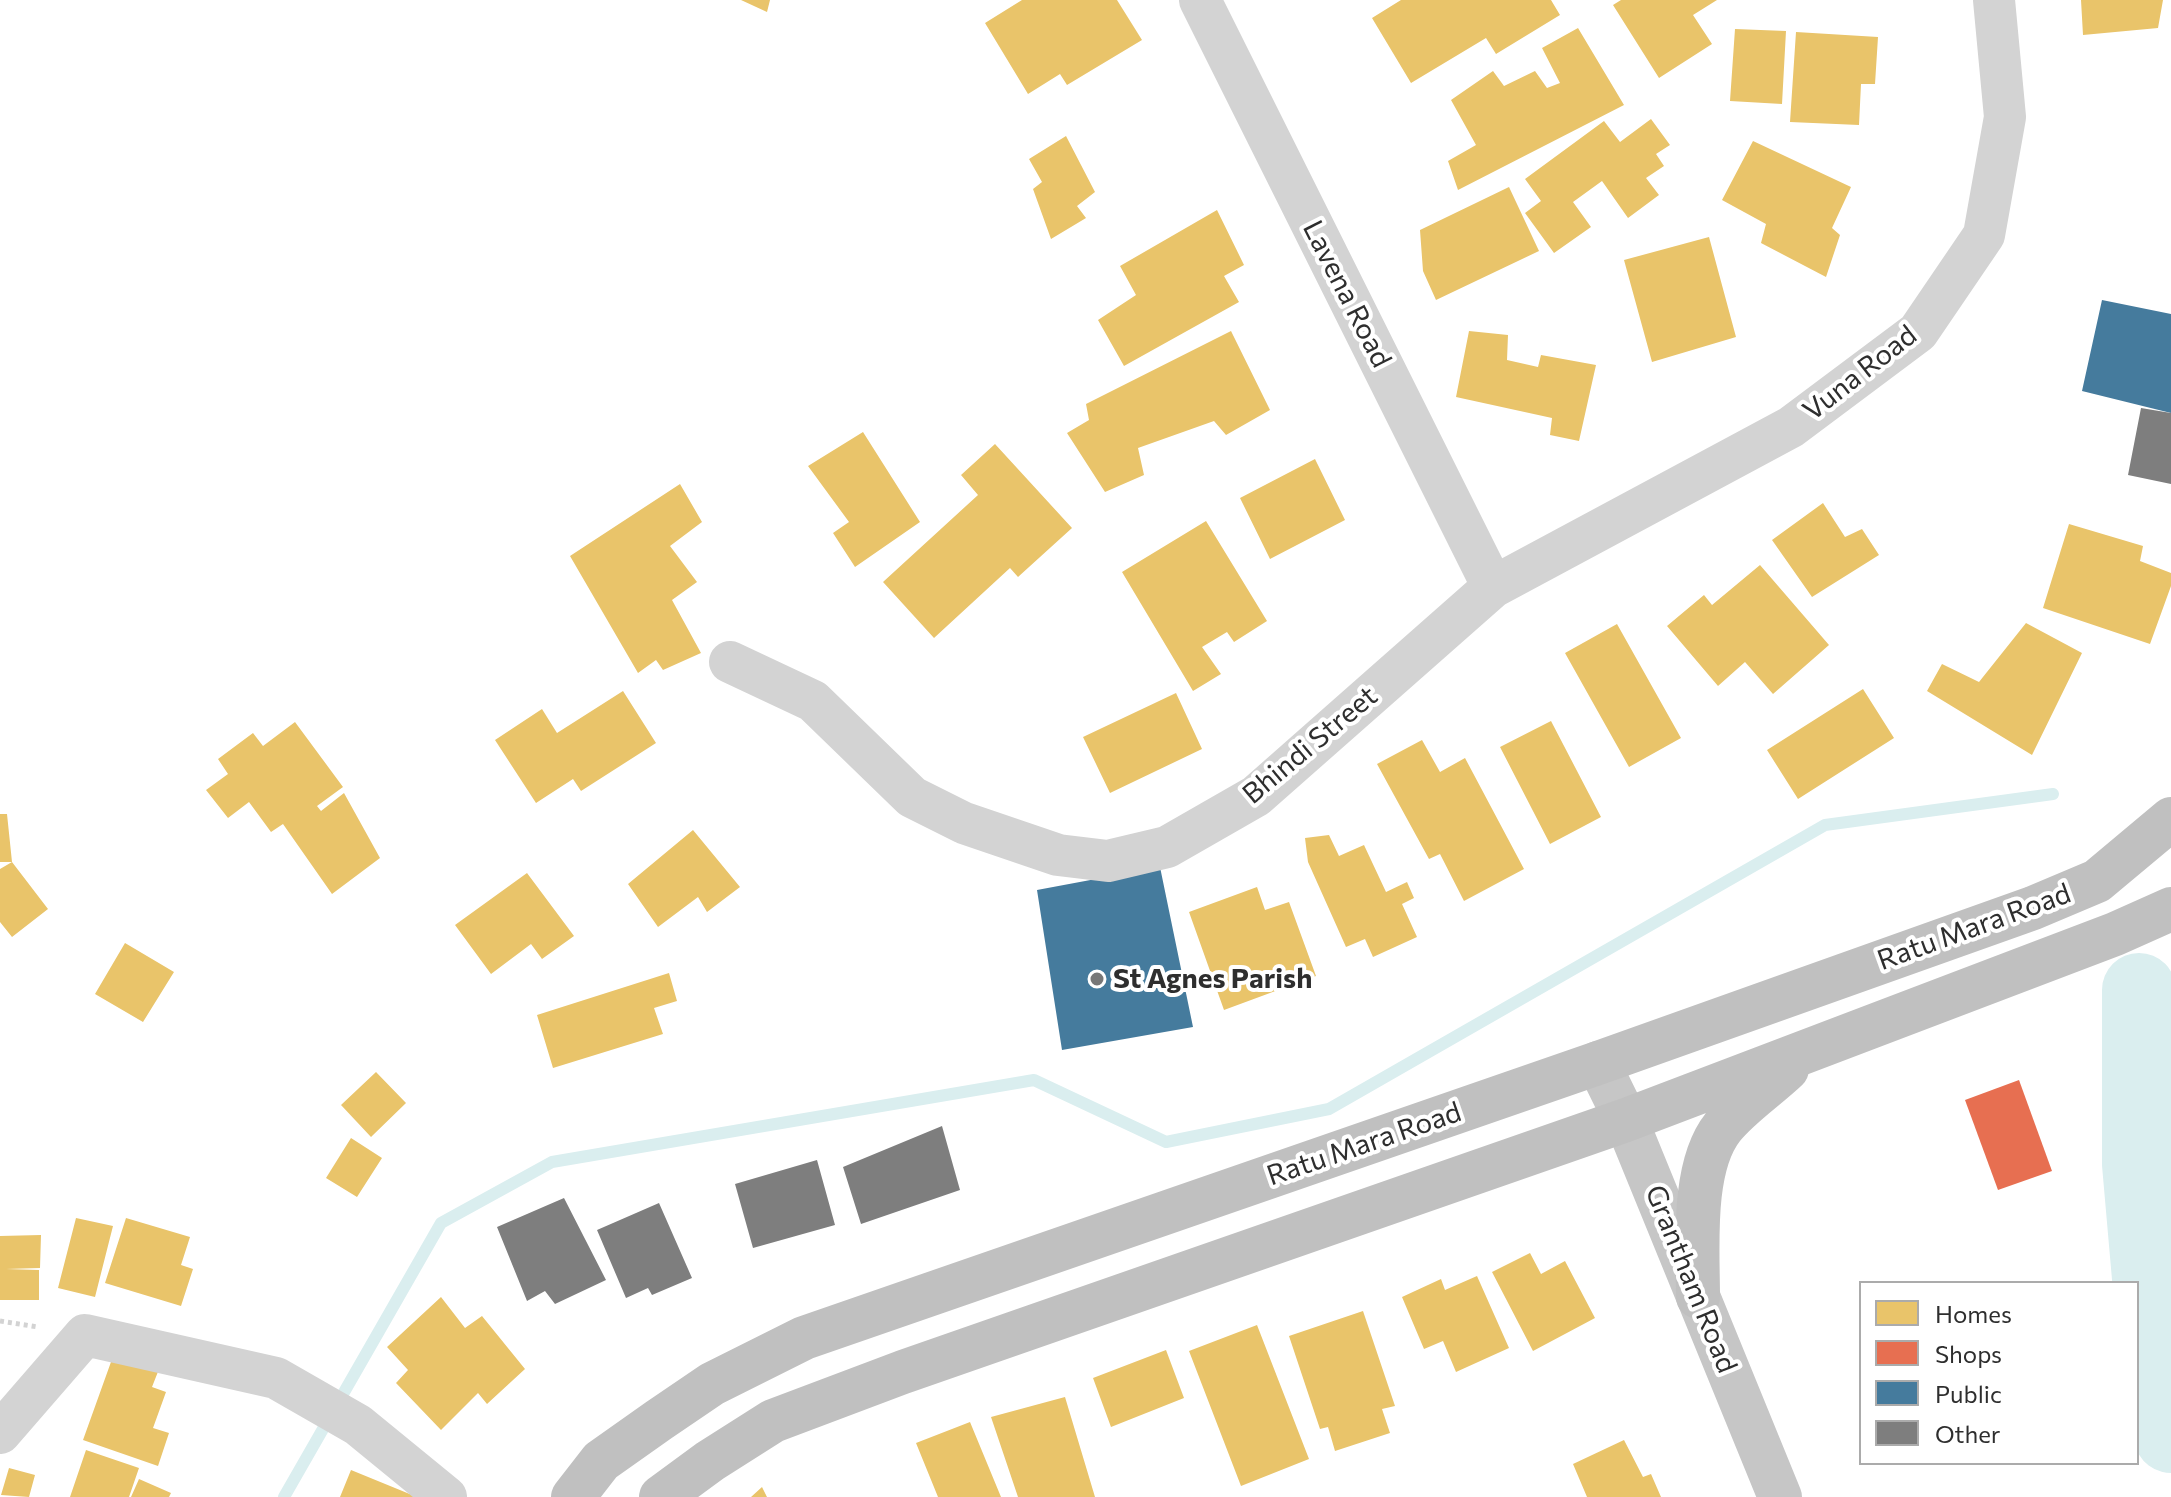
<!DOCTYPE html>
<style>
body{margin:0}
#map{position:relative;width:2171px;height:1497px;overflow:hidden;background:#fff;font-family:Commissioner,sans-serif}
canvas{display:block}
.legend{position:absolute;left:1859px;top:1281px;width:280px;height:184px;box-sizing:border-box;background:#fff;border:2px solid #ababab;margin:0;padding:10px 14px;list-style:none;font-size:24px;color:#2e2e2e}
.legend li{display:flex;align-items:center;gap:16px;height:40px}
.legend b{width:40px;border:2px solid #ababab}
</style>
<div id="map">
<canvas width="2171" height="1497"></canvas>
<ul class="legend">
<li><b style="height:22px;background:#e9c46a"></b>Homes</li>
<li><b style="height:22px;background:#e76f51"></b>Shops</li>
<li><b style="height:22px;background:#457b9d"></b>Public</li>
<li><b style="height:22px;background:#7e7e7e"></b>Other</li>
</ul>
</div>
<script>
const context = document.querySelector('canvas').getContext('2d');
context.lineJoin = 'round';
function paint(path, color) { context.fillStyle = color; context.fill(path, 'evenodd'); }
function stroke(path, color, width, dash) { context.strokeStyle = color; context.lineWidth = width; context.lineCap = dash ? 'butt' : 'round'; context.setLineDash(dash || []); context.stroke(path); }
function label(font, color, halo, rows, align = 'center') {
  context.font = font + ' Commissioner,sans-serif'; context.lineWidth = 8; context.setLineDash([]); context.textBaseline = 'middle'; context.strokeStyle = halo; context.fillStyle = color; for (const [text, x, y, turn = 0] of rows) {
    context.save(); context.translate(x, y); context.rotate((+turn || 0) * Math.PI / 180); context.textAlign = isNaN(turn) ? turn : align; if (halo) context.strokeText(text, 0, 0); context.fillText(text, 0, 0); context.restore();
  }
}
paint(new Path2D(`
 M 741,0 L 770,0 L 767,12 Z
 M 1022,0 L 1117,0 L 1142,40 L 1067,85 L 1060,74 L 1028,94 L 985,23 Z
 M 1401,0 L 1551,0 L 1560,15 L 1496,54 L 1486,38 L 1411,83 L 1372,18 Z
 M 1621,0 L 1717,0 L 1693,15 L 1712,44 L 1659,78 L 1613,5 Z
 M 2081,0 L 2163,0 L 2158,28 L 2083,35 Z
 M 1578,28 L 1624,105 L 1458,190 L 1448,161 L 1476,145 L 1451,100 L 1493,71 L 1504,86 L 1535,71 L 1547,88 L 1560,83 L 1542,48 Z
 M 1735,29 L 1786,31 L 1782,104 L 1730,101 Z
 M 1796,32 L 1878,37 L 1875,84 L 1861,84 L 1859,125 L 1790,122 Z
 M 1651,119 L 1670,145 L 1656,154 L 1664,166 L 1646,178 L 1659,195 L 1628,218 L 1602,181 L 1573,202 L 1591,227 L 1554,253 L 1525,213 L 1541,201 L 1525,179 L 1604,121 L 1620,142 Z
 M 1066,136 L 1095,192 L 1077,206 L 1086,218 L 1051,239 L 1033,189 L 1042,182 L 1029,159 Z
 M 1753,141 L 1851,187 L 1832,228 L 1840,235 L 1826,277 L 1761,243 L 1766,224 L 1722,200 Z
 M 1509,187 L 1539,251 L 1436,300 L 1423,271 L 1420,230 Z
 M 1217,210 L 1244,265 L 1224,276 L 1239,302 L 1124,366 L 1098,320 L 1136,295 L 1120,266 Z
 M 1709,237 L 1736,337 L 1652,362 L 1624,260 Z
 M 1231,331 L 1270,410 L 1226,435 L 1214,421 L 1138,448 L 1144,475 L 1105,492 L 1067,433 L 1089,420 L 1086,404 Z
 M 1469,331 L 1508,335 L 1507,360 L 1538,367 L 1541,355 L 1596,365 L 1579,441 L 1550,435 L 1552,418 L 1456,397 Z
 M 863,432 L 920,522 L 855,567 L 833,533 L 849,522 L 808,466 Z
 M 995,444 L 1072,528 L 1018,577 L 1010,568 L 934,638 L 883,582 L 978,495 L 961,475 Z
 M 1315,459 L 1345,520 L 1270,559 L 1240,498 Z
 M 680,484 L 702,522 L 670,546 L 697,582 L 672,600 L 701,653 L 663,670 L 656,660 L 638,673 L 570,556 Z
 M 1823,503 L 1845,537 L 1862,529 L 1879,555 L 1812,597 L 1772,540 Z
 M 1206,521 L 1267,621 L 1234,642 L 1227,632 L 1202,647 L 1221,674 L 1193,691 L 1122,572 Z
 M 2069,524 L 2143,546 L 2140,561 L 2171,573 L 2171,586 L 2150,644 L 2043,608 Z
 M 1760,565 L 1829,645 L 1773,694 L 1745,662 L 1718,686 L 1667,626 L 1704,595 L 1712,605 Z
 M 2026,623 L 2082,653 L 2032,755 L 1927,691 L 1942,664 L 1979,682 Z
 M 1617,624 L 1681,738 L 1629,767 L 1565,653 Z
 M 1863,689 L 1894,738 L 1798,799 L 1767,750 Z
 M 623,691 L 656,743 L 581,791 L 573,779 L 536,803 L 495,740 L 542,709 L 557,733 Z
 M 1176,693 L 1202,749 L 1110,793 L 1083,737 Z
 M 1551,721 L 1601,817 L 1550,844 L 1500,747 Z
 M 295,722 L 343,787 L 317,806 L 321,811 L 344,793 L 380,858 L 332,894 L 283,824 L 271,832 L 249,802 L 228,818 L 206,790 L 228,774 L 218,759 L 253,733 L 263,746 Z
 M 1422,740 L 1440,772 L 1465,758 L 1524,869 L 1464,901 L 1440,854 L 1429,859 L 1377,764 Z
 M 0,814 L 7,814 L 12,862 L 0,862 Z
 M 693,830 L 740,887 L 707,912 L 698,897 L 658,927 L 628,884 Z
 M 1329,835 L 1339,856 L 1364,845 L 1386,892 L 1407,882 L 1414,898 L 1402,904 L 1417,937 L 1373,957 L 1365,939 L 1346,947 L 1308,862 L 1305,838 Z
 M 12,862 L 48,909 L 12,937 L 0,922 L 0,869 Z
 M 527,873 L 574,936 L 542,959 L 531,944 L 491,974 L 455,925 Z
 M 1257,887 L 1265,910 L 1289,902 L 1316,976 L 1224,1010 L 1189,912 Z
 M 125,943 L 174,972 L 143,1022 L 95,994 Z
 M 669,973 L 677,1001 L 654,1008 L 663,1034 L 553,1068 L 537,1015 Z
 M 376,1072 L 406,1103 L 371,1137 L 341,1105 Z
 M 351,1138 L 382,1158 L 357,1197 L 326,1178 Z
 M 76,1218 L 113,1226 L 95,1297 L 58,1288 Z
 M 126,1218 L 190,1237 L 181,1265 L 193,1269 L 181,1306 L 105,1283 Z
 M 41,1235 L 40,1268 L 6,1269 L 39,1270 L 39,1300 L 0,1300 L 0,1236 Z
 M 1530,1253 L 1541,1274 L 1565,1261 L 1595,1318 L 1533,1351 L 1492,1272 Z
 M 1477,1276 L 1509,1348 L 1456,1372 L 1443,1341 L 1424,1349 L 1402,1297 L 1441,1279 L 1445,1290 Z
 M 441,1297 L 465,1328 L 482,1316 L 525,1369 L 487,1404 L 478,1393 L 441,1430 L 396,1383 L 408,1370 L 387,1347 Z
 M 1363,1311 L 1395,1406 L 1382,1409 L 1390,1433 L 1335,1451 L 1328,1427 L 1320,1429 L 1289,1336 Z
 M 1257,1325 L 1309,1459 L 1241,1486 L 1189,1351 Z
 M 116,1348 L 161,1364 L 152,1387 L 166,1392 L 153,1428 L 169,1433 L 158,1466 L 83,1440 Z
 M 1166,1350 L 1184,1398 L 1111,1427 L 1093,1378 Z
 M 1065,1397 L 1095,1497 L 1018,1497 L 991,1417 Z
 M 970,1422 L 1001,1497 L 938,1497 L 916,1443 Z
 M 1624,1440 L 1643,1477 L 1651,1474 L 1661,1497 L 1587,1497 L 1573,1464 Z
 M 86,1450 L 139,1468 L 129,1497 L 70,1497 Z
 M 9,1468 L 35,1475 L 29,1497 L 1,1495 Z
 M 351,1470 L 417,1497 L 340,1497 Z
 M 139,1479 L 171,1493 L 169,1497 L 131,1497 Z
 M 762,1487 L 767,1497 L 751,1497 Z`), '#e9c46a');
paint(new Path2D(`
 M 2019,1080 L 2052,1171 L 1998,1190 L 1965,1100 Z`), '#e76f51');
paint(new Path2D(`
 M 2102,300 L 2171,314 L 2171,413 L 2082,391 Z
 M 1160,867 L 1193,1027 L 1062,1050 L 1037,890 Z`), '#457b9d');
stroke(new Path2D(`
 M 284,1497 L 441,1223 L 552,1162 L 1034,1080 L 1166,1142 L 1329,1109 L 1825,825 L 2053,794`), '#daeeef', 12);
stroke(new Path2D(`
 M 2139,990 L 2139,1164 L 2149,1278 L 2171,1436`), '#daeeef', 74);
paint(new Path2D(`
 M 2141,408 L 2171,413 L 2171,484 L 2128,475 Z
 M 942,1126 L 960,1190 L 861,1224 L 843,1167 Z
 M 817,1160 L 835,1225 L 753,1248 L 735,1184 Z
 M 564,1198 L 606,1280 L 555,1304 L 545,1291 L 527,1301 L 497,1227 Z
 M 659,1203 L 692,1278 L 652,1295 L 648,1288 L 626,1298 L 597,1230 Z`), '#7e7e7e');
stroke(new Path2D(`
 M 0,1321 L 38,1327`), '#d3d3d3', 5, [4, 4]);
stroke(new Path2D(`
 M 1200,0 L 1493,587
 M 730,662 L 813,701 L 912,797 L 964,823 L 1058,855 L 1108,861 L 1167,847 L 1256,796 L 1493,587 L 1791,427 L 1918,332 L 1984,235 L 2005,117 L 1994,0
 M 0,1433 L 85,1335 L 276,1378 L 358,1425 L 446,1497`), '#d3d3d3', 42);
stroke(new Path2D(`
 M 1598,1063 L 1626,1120 L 1780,1497`), '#c6c6c6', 44);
stroke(new Path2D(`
 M 1698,1297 C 1698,1248 1691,1167 1723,1127 C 1740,1106 1767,1088 1787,1069
 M 573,1497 L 601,1461 L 659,1420 L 712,1384 L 804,1338 L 1598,1063 L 2033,908 L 2097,881 L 2171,819
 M 661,1497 L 710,1461 L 773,1421 L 903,1372 L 1626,1120 L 2115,934 L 2171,909`), '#c0c0c0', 44);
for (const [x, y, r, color] of [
 [1097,979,8,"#777"]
]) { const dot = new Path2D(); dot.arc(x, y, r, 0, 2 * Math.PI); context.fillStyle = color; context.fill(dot); stroke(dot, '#fff', 3); }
label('28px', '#2e2e2e', '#fff', [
 ["Lavena Road",1347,294,63],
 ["Vuna Road",1860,373,-38],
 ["Bhindi Street",1310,745,-40],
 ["Ratu Mara Road",1974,927,-20],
 ["Ratu Mara Road",1364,1144,-19],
 ["Grantham Road",1691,1279,68]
]);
label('bold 28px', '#2e2e2e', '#fff', [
 ["St Agnes Parish",1113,979]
], 'left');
</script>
